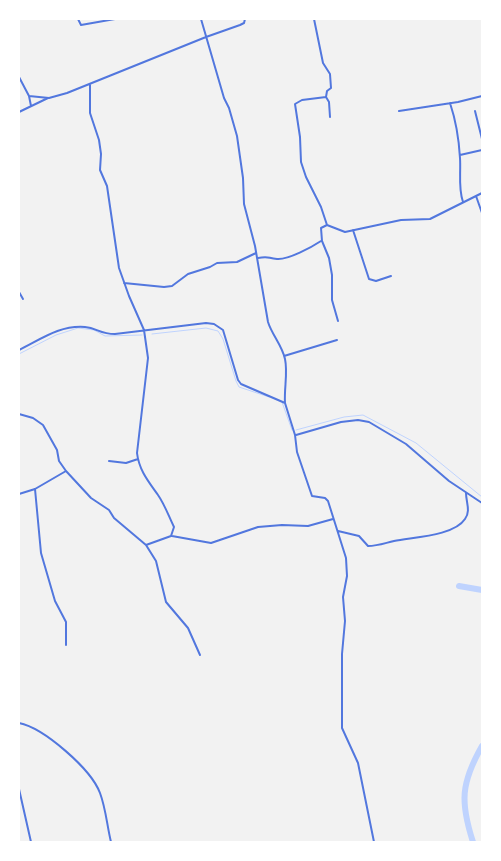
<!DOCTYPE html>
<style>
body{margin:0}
#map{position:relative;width:501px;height:861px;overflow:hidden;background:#f2f2f2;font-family:Figtree,sans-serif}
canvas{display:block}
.frame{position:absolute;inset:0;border:20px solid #fff;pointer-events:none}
</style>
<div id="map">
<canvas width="501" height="861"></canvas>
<div class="frame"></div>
</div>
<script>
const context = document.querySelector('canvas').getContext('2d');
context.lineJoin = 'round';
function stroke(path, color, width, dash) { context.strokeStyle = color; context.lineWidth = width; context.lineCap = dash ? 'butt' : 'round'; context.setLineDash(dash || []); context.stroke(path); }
stroke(new Path2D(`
 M 152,334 L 206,328 L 218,331 L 223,339 L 236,381 L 239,387 L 269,397
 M 19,354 L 56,335 L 78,328 L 94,330 L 105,336 L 142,335
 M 282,402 L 292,430
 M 296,430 L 344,417 L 363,415 L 416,443 L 482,497`), '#bfd3fe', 1);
stroke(new Path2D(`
 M 459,586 L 482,590
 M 473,842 C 460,802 461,783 482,746`), '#bfd3fe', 6);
stroke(new Path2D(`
 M 78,19 L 81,25 L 115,19
 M 201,19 L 224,98 L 229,108 L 237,136 L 243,178 L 244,204 L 255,246 L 268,322 C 272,335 282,345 285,359 C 288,373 284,388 285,403
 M 314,19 L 323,63 L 330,74 L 331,88 L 327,91 L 326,97
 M 19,77 L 29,96 L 49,98 L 67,93 L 206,37 L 240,25 L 244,23 L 245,19
 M 29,96 L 31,106
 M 450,103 C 456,121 459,140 460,158 C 461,173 458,188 463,202
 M 399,111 L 458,102 L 482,96
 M 475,111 L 482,139
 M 19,112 L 48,98
 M 330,117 L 329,102 L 326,97 L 302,100 L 295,104 L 300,137 L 301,162 L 306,177 L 321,207 L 327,225 L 345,232 L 401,220 L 430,219 L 482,193
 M 460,155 L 482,150
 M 476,196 L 482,213
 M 327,225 L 321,228 L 322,241 L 329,258 L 332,275 L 332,300 L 338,321
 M 353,230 L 369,279 L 376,281 L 391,276
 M 258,258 C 269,256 267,258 277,259 C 288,260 312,247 321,241
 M 124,283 L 164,287 L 172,286 L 188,274 L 210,267 L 217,263 L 237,262 L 256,253
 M 19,292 L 23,299
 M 19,350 C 40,340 59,325 85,327 C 97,328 100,334 115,334 L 206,323 L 214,324 L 223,330 L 238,380 L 241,384 L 285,403 L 295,435 L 297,452 L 312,496 L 325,498 L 328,501 L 346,558 L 347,576 L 343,597 L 345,621 L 342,654 L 342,728 L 358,763 L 374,842
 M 284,356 L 337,340
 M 19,414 L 33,418 L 43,425 L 57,450 L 59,461 L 66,471 L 91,498 L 109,510 L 114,518 L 146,545 L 171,536 L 174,527 C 169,517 165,505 158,495 C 148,481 139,470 137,453 L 148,358 L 144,330 L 129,296 L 119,268 L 107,186 L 100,170 L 101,154 L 99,140 L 90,113 L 90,85
 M 296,435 L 341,422 L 358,420 L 369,422 L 406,444 L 449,481 L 482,503
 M 109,461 L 126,463 L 138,459
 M 35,489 L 41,553 L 55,601 L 66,622 L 66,645
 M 19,494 L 35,489 L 66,471
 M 338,531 L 359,536 L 368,546 C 378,546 385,543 394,541 C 413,537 454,536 465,519 C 471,511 466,502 466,493
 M 172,536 L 211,543 L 258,527 L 282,525 L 308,526 L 333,519
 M 146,545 L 156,561 L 166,602 L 188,628 L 200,655
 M 19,723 C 44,728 91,769 100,793 C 106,809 107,826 111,842
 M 19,789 L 31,842`), '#5277de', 2);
</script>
